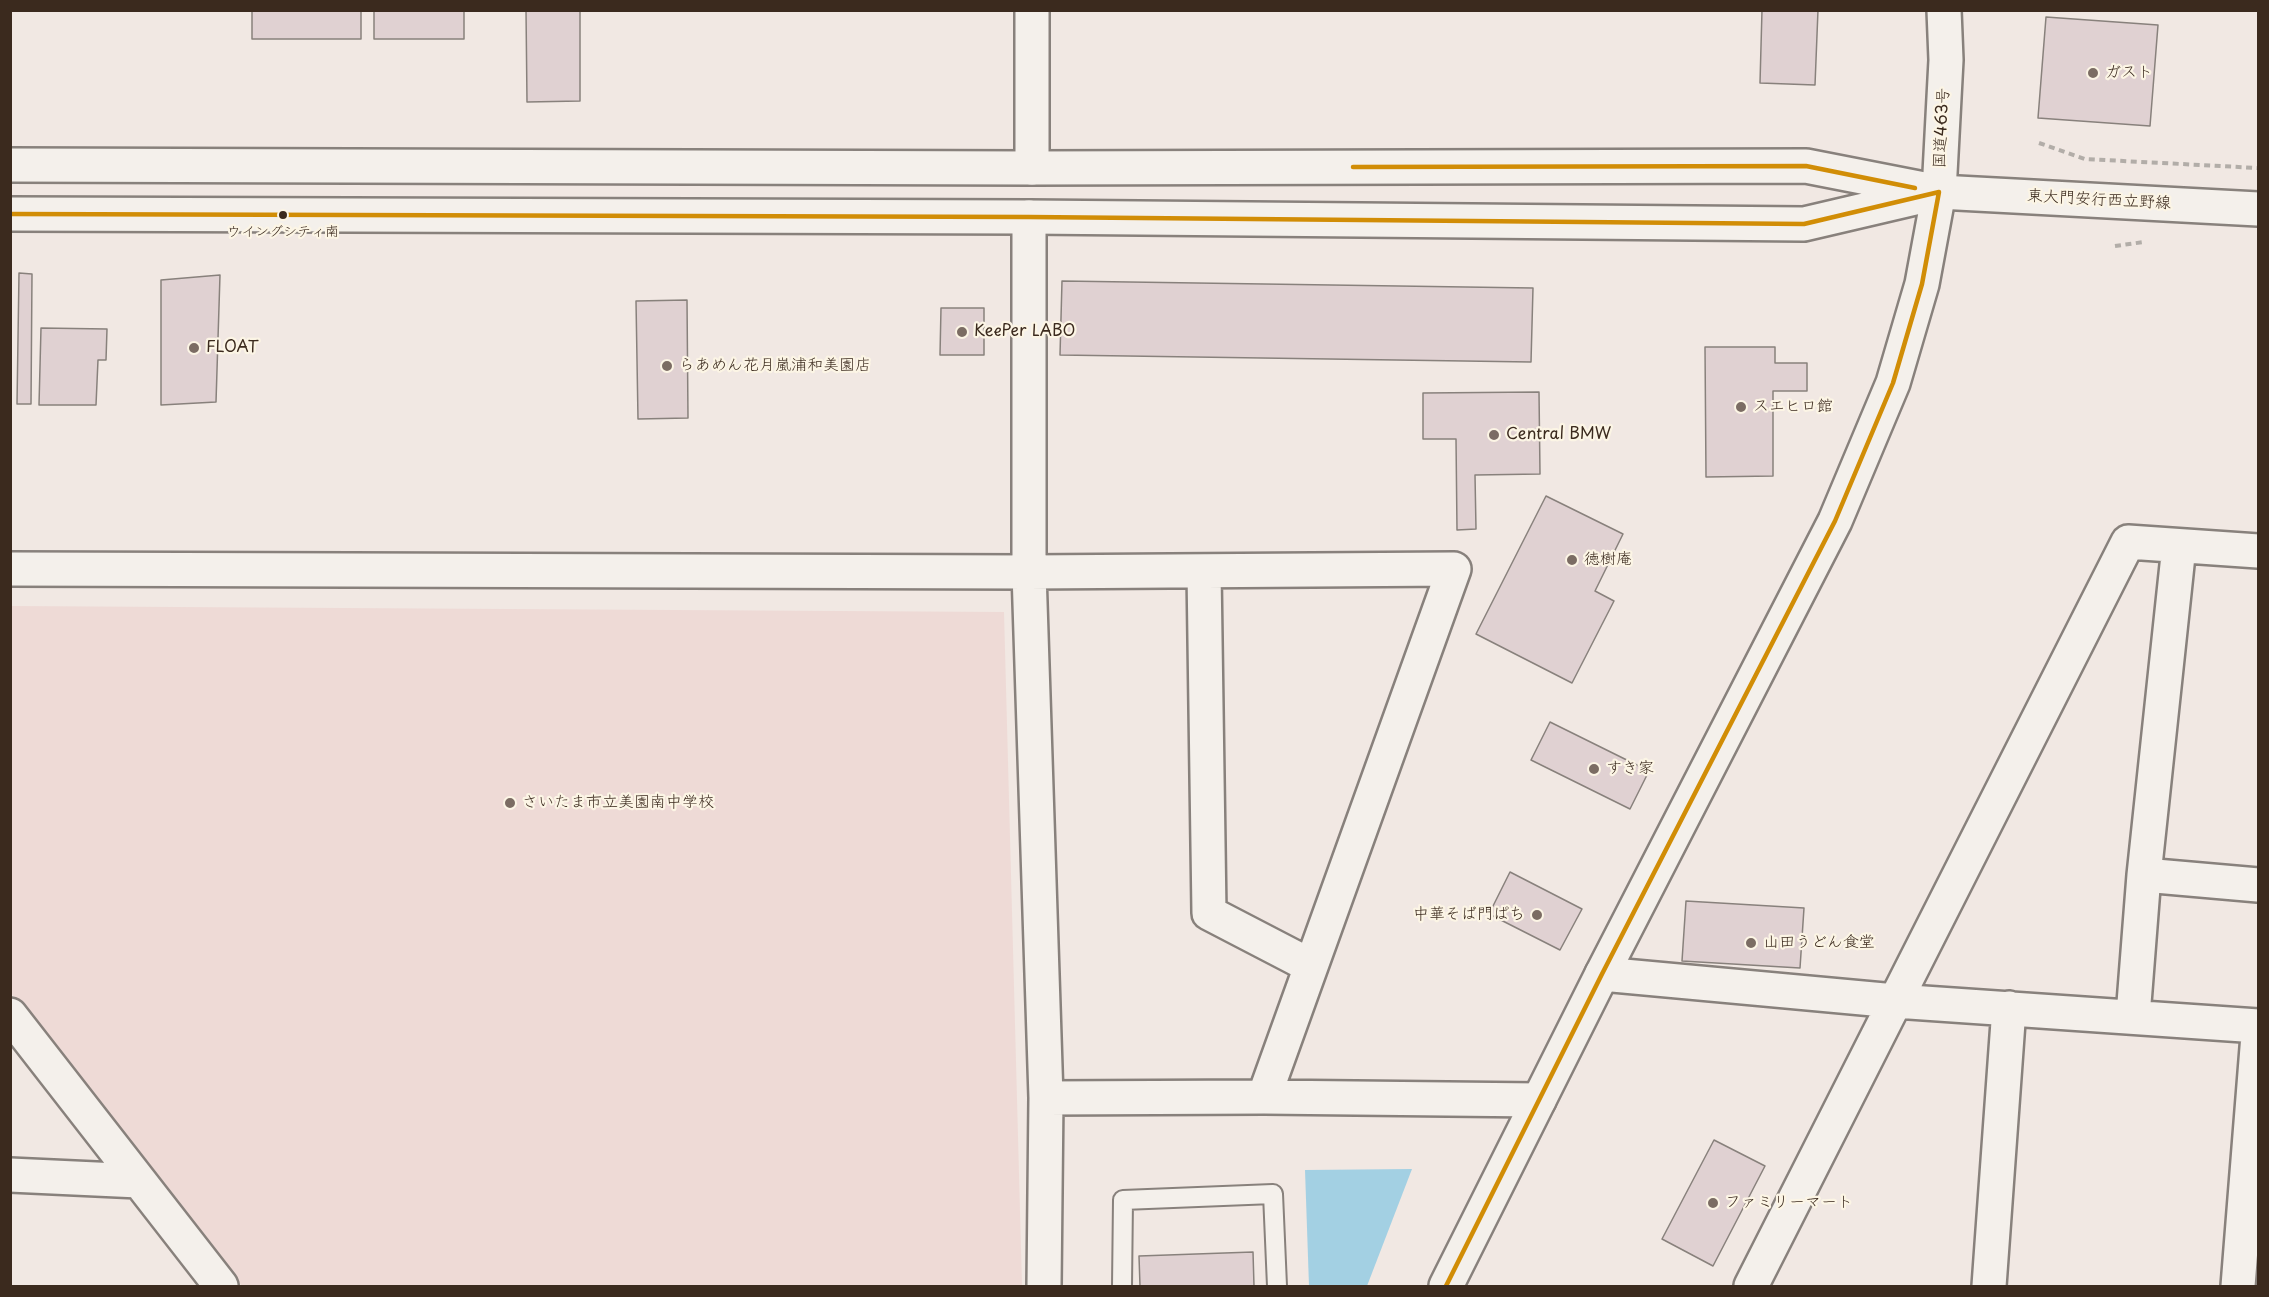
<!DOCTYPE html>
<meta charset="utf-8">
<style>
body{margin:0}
#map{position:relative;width:2269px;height:1297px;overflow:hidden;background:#f1e8e3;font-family:"Playpen Sans",sans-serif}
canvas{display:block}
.frame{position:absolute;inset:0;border:12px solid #3b2a1e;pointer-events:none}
</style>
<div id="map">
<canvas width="2269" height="1297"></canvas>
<div class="frame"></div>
</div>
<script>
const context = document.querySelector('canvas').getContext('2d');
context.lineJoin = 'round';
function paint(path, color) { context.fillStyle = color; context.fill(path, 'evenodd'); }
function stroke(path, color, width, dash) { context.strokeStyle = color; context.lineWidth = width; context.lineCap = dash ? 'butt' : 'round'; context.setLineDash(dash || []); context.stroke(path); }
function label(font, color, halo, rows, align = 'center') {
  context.font = font + ' "Playpen Sans","Klee One",sans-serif'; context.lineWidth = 4.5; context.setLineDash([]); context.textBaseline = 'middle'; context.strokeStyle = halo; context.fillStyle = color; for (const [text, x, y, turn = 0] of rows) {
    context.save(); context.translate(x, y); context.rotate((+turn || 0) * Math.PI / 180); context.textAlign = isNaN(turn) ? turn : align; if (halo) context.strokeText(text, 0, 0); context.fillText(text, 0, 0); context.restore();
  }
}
paint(new Path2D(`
 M 11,606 L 1004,612 L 1022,1286 L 242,1286 L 11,993 Z`), '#eedad6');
paint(new Path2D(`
 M 1412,1169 L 1367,1286 L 1309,1286 L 1305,1170 Z`), '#a3d0e3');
const building = new Path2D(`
 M 252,10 L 361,10 L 361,39 L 252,39 Z
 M 374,10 L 464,10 L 464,39 L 374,39 Z
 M 526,10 L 580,10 L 580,101 L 527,102 Z
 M 1762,10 L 1818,10 L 1815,85 L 1760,83 Z
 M 2046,17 L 2158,25 L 2150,126 L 2038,118 Z
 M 19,273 L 32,274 L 31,404 L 17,404 Z
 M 220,275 L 216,402 L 161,405 L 161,280 Z
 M 1062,281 L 1533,288 L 1531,362 L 1060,355 Z
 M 687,300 L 688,418 L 638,419 L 636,301 Z
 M 941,308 L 984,308 L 984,355 L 940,355 Z
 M 41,328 L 107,329 L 106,360 L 98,360 L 96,405 L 39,405 Z
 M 1705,347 L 1775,347 L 1775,363 L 1807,363 L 1807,391 L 1773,391 L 1773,476 L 1706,477 Z
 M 1539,392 L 1540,474 L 1475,475 L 1476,529 L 1457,530 L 1456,439 L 1423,439 L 1423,393 Z
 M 1546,496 L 1623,534 L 1595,591 L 1614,601 L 1572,683 L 1476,634 Z
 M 1550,722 L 1649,771 L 1630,809 L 1531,760 Z
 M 1510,872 L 1582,909 L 1560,950 L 1489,914 Z
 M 1686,901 L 1804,908 L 1800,968 L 1682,961 Z
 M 1714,1140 L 1765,1166 L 1713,1266 L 1662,1239 Z
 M 1253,1252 L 1254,1286 L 1140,1286 L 1139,1256 Z`);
paint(building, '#e0d1d2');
stroke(building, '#88817c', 1.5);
const lane = new Path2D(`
 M 1122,1286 L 1123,1200 L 1273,1194 L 1277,1286`);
const street = new Path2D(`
 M 1032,10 L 1032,168
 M 1029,217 L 1029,572 L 1046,1098 L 1044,1286
 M 10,569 L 1029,572 L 1454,569 L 1264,1097
 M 1204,571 L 1209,913 L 1311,966
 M 2144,875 L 2258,885
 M 1602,974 L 1895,1001 L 2258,1026
 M 10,1015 L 221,1286
 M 2133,1016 L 2144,875 L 2179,546
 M 1046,1098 L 1264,1097 L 1539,1100
 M 10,1175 L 139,1181
 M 1751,1286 L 2128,542 L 2258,551
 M 1989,1286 L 2009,1008
 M 2238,1286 L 2258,1035`);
const secondary = new Path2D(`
 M 10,165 L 1032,168 L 1806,166 L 1939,192 L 2258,209
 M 10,214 L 1029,217 L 1804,224 L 1928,195`);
const highway = new Path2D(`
 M 1446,1286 L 1602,974 L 1835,521 L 1893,383 L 1922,284 L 1939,192 L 1946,60 L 1944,10`);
stroke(lane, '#88817c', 22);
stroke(street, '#88817c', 38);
stroke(secondary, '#88817c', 38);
stroke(highway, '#88817c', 38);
stroke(new Path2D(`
 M 2039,143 L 2085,159 L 2258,168
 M 2115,246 L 2144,242`), '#b2ada8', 4, [6, 4.5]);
stroke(lane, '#f4f0eb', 18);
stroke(street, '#f4f0eb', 33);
stroke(secondary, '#f4f0eb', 33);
stroke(highway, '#f4f0eb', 33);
stroke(new Path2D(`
 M 1353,167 L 1806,166 L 1915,188
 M 10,214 L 1029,217 L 1804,224 L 1939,192
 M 1446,1286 L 1602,974 L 1835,521 L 1893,383 L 1922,284 L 1939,192`), '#d18d06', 4.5);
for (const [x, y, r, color] of [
 [2093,73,6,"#7b6c63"],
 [283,215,5,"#3b2a1e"],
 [962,332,6,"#7b6c63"],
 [194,348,6,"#7b6c63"],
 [667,366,6,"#7b6c63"],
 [1741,407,6,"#7b6c63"],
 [1494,435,6,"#7b6c63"],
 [1572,560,6,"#7b6c63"],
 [1594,769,6,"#7b6c63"],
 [510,803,6,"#7b6c63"],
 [1537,915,6,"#7b6c63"],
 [1751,943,6,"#7b6c63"],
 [1713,1203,6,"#7b6c63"]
]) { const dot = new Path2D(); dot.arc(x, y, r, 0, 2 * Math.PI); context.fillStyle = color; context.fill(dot); stroke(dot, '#fcf5e5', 2); }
label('14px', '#3b2a1e', '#fcf5e5', [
 ["ウイングシティ南",283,232]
]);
label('16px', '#3b2a1e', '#fcf5e5', [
 ["ガスト",2105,73],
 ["KeePer LABO",974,332],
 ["FLOAT",206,348],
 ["らあめん花月嵐浦和美園店",679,366],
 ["スエヒロ館",1753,407],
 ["Central BMW",1506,435],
 ["徳樹庵",1584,560],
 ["すき家",1606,769],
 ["さいたま市立美園南中学校",522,803],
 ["中華そば門ぱち",1525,915,"right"],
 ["山田うどん食堂",1763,943],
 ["ファミリーマート",1725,1203]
], 'left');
label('16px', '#3b2a1e', '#fcf5e5', [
 ["国道463号",1942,128,-87],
 ["東大門安行西立野線",2099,200,3]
]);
</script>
